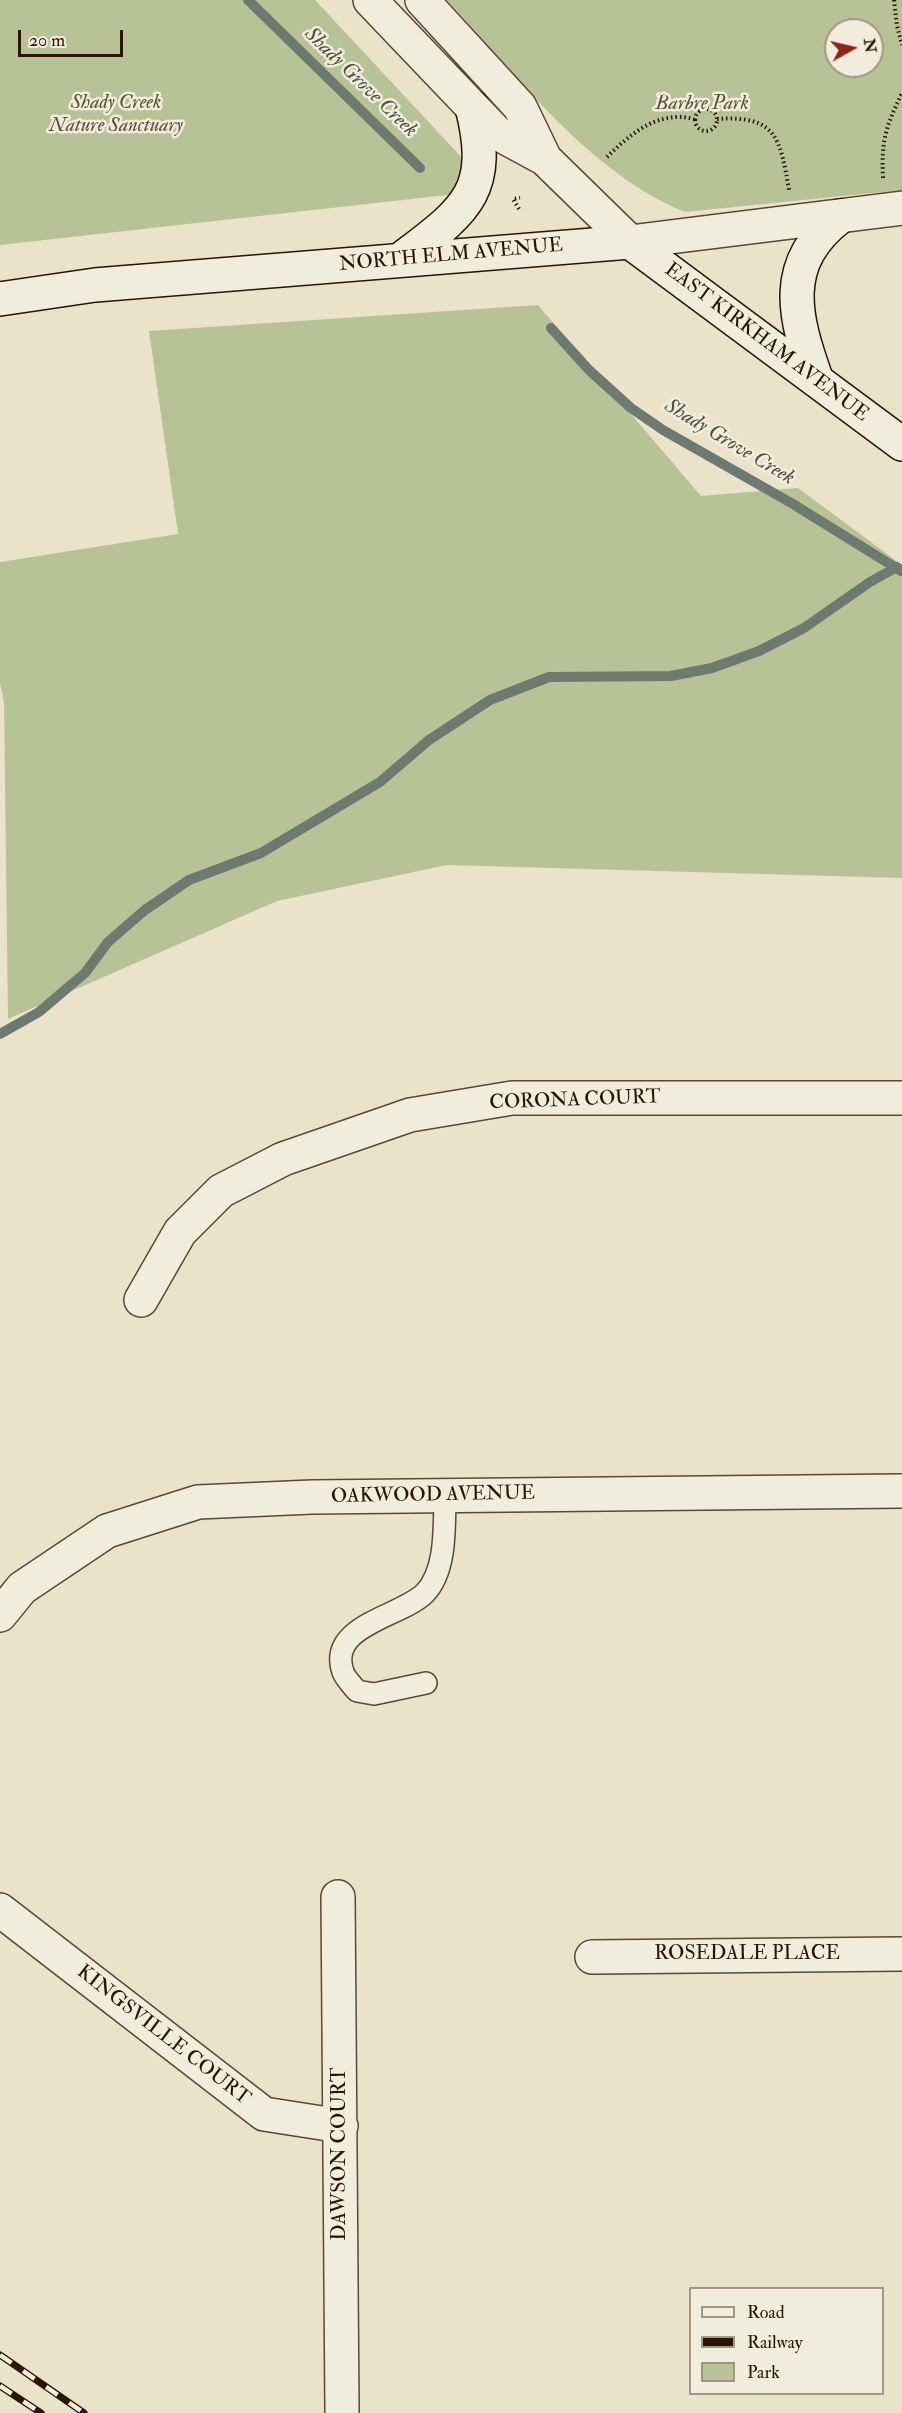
<!DOCTYPE html>
<style>
body{margin:0}
#map{position:relative;width:902px;height:2413px;overflow:hidden;background:#eae3c9;font-family:"IM FELL Double Pica",serif}
canvas{display:block}
.legend{position:absolute;left:689px;top:2287px;width:195px;height:108px;box-sizing:border-box;background:#f1eddc;border:2px solid #a29786;margin:0;padding:8px 10px;list-style:none;font-size:18px;color:#2b1504}
.legend li{display:flex;align-items:center;gap:12px;height:30px}
.legend b{width:30px;border:2px solid #a29786}
.north{position:absolute;left:824px;top:18px;width:60px;height:60px;box-sizing:border-box;background:#f1eddc;border:2px solid #a29786;border-radius:50%;rotate:82deg;font-size:16px;font-weight:700;line-height:24px;text-align:center;color:#2b1504}
.north::after{content:'';display:block;margin:auto;width:21px;height:27px;background:#8f2418;clip-path:polygon(50% 0,100% 100%,50% 72%,0 100%)}
.scale{position:absolute;left:18px;top:30px;width:105px;height:27px;box-sizing:border-box;border:3px solid #2b1504;border-top:0;padding-left:8px;font-size:18px;line-height:21px;white-space:nowrap;color:#2b1504;-webkit-text-stroke:4px #f1eddc;paint-order:stroke}
</style>
<div id="map">
<canvas width="902" height="2413"></canvas>
<ul class="legend">
<li><b style="height:8px;background:#f1eddc"></b>Road</li>
<li><b style="height:8px;background:#2b1504"></b>Railway</li>
<li><b style="height:16px;background:#b7c396"></b>Park</li>
</ul>
<div class="north">N</div>
<div class="scale">20 m</div>
</div>
<script>
const context = document.querySelector('canvas').getContext('2d');
context.lineJoin = 'round';
function paint(path, color) { context.fillStyle = color; context.fill(path, 'evenodd'); }
function stroke(path, color, width, dash) { context.strokeStyle = color; context.lineWidth = width; context.lineCap = dash ? 'butt' : 'round'; context.setLineDash(dash || []); context.stroke(path); }
function label(font, color, halo, rows, align = 'center') {
  context.font = font + ' "IM FELL Double Pica",serif'; context.lineWidth = 5; context.setLineDash([]); context.textBaseline = 'middle'; context.strokeStyle = halo; context.fillStyle = color; for (const [text, x, y, turn = 0] of rows) {
    context.save(); context.translate(x, y); context.rotate((+turn || 0) * Math.PI / 180); context.textAlign = isNaN(turn) ? turn : align; if (halo) context.strokeText(text, 0, 0); context.fillText(text, 0, 0); context.restore();
  }
}
paint(new Path2D(`
 M 0,0 L 315,0 L 492,190 L 0,245 Z
 M 447,0 L 902,0 L 902,190 L 685,212 C 589,173 517,76 447,0 ZM 836,30 L 872,30 L 872,66 L 836,66 Z
 M 538,305 L 701,496 L 798,488 L 902,565 L 902,878 L 447,865 L 277,901 L 8,1019 L 4,702 L 0,683 L 0,562 L 178,534 L 149,331 Z`), '#b7c396');
stroke(new Path2D(`
 M 248,0 L 420,168
 M 551,328 L 589,370 L 631,408 L 663,430 L 793,504 L 901,571
 M 0,1034 L 39,1012 L 85,973 L 108,942 L 145,910 L 189,880 L 261,853 L 380,782 L 429,740 L 490,700 L 549,677 L 671,676 L 712,668 L 759,651 L 804,628 L 870,582 L 897,567`), '#6c7a6f', 10);
const service = new Path2D(`
 M 426,1683 L 374,1694 L 357,1691 C 353,1686 345,1678 343,1672 C 327,1625 401,1617 425,1593 C 447,1570 444,1526 445,1496`);
const minor = new Path2D(`
 M 630,242 L 902,208
 M 141,1300 L 180,1232 L 221,1191 L 283,1159 L 410,1115 L 512,1098 L 902,1098
 M 0,1615 L 22,1588 L 107,1531 L 198,1502 L 312,1497 L 902,1491
 M 338,1897 L 342,2410
 M 0,1910 L 264,2114 L 341,2126
 M 592,1957 L 902,1954`);
const tertiary = new Path2D(`
 M 370,0 L 497,133 L 545,159 L 630,242
 M 422,0 L 520,107 L 545,159`);
const secondary = new Path2D(`
 M 400,260 C 464,211 494,194 472,107
 M 0,299 L 95,285 L 630,242 L 902,444
 M 817,381 C 794,317 779,263 841,216`);
stroke(service, '#5b4835', 24);
stroke(minor, '#5b4835', 36);
stroke(tertiary, '#5b4835', 36);
stroke(secondary, '#2b1504', 36);
stroke(new Path2D(`
 M 894,0 L 897,26 L 902,45
 M695 120a11 11 0 1 1 22 0a11 11 0 1 1-22 0Z
 M 717,119 C 776,115 780,137 789,190
 M 607,157 C 631,133 659,110 694,119
 M 883,178 C 881,139 886,127 902,93
 M 519,209 L 513,199 L 520,198`), '#2b1504', 4, [1.5, 3]);
stroke(service, '#f1eddc', 21);
stroke(minor, '#f1eddc', 33);
stroke(tertiary, '#f1eddc', 33);
stroke(secondary, '#f1eddc', 33);
const rail = new Path2D(`
 M 0,2355 L 84,2413
 M 0,2386 L 41,2413`);
stroke(rail, '#2b1504', 7);
stroke(rail, '#f1eddc', 4.5, [14]);
label('italic 20px', '#5c5237', '#f1eddc', [
 ["Shady Creek",116,104],
 ["Nature Sanctuary",116,127],
 ["Barbre Park",702,105]
]);
label('20px', '#2b1504', '#f1eddc', [
 ["NORTH ELM AVENUE",451,256,-5],
 ["EAST KIRKHAM AVENUE",766,343,37],
 ["CORONA COURT",575,1101,-2],
 ["OAKWOOD AVENUE",433,1496,-1],
 ["ROSEDALE PLACE",747,1955],
 ["KINGSVILLE COURT",163,2036,38],
 ["DAWSON COURT",341,2154,-90]
]);
label('italic 21px', '#515043', '#f1eddc', [
 ["Shady Grove Creek",360,83,44],
 ["Shady Grove Creek",729,443,31]
]);
</script>
